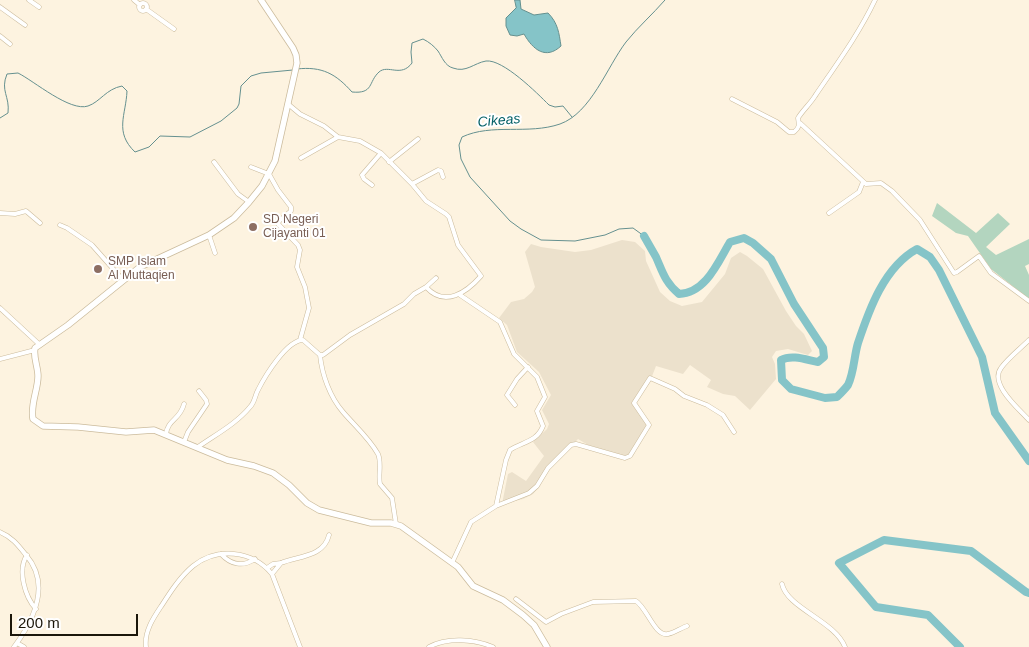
<!DOCTYPE html>
<style>
body{margin:0}
#map{position:relative;width:1029px;height:647px;overflow:hidden;background:#fdf3e0;font-family:Helvetica,sans-serif}
canvas{display:block}
.scale{position:absolute;left:10px;top:614px;width:128px;height:22px;box-sizing:border-box;border:2px solid #1b160a;border-top:0;padding-left:6px;font-size:15px;line-height:18px;white-space:nowrap;color:#1b160a;-webkit-text-stroke:4px #fff;paint-order:stroke}
</style>
<div id="map">
<canvas width="1029" height="647"></canvas>
<div class="scale">200 m</div>
</div>
<script>
const context = document.querySelector('canvas').getContext('2d');
context.lineJoin = 'round';
function paint(path, color) { context.fillStyle = color; context.fill(path, 'evenodd'); }
function stroke(path, color, width, dash) { context.strokeStyle = color; context.lineWidth = width; context.lineCap = dash ? 'butt' : 'round'; context.setLineDash(dash || []); context.stroke(path); }
function label(font, color, halo, rows, align = 'center') {
  context.font = font + ' Helvetica,sans-serif'; context.lineWidth = 4; context.setLineDash([]); context.textBaseline = 'middle'; context.strokeStyle = halo; context.fillStyle = color; for (const [text, x, y, turn = 0] of rows) {
    context.save(); context.translate(x, y); context.rotate((+turn || 0) * Math.PI / 180); context.textAlign = isNaN(turn) ? turn : align; if (halo) context.strokeText(text, 0, 0); context.fillText(text, 0, 0); context.restore();
  }
}
paint(new Path2D(`
 M 622,240 L 635,242 L 645,251 L 646,261 L 660,292 L 670,301 L 682,306 L 702,302 L 725,274 L 731,258 L 740,252 L 747,256 L 763,269 L 786,311 L 796,326 L 804,334 L 812,351 L 808,355 L 788,349 L 776,351 L 772,357 L 775,364 L 776,379 L 750,410 L 735,396 L 723,394 L 707,387 L 711,380 L 690,365 L 683,374 L 656,366 L 649,384 L 635,400 L 634,406 L 650,427 L 641,440 L 633,456 L 628,457 L 588,445 L 578,439 L 545,474 L 540,486 L 533,494 L 523,499 L 502,504 L 508,474 L 512,472 L 526,481 L 544,456 L 533,442 L 547,429 L 549,424 L 542,410 L 551,395 L 539,372 L 517,352 L 507,325 L 499,318 L 511,302 L 524,299 L 532,292 L 535,287 L 525,252 L 531,244 L 541,247 L 575,252 L 591,250 Z`), '#ece1cc');
paint(new Path2D(`
 M 937,203 L 976,233 L 998,213 L 1010,224 L 986,247 L 996,255 L 1029,239 L 1029,264 L 1025,266 L 1029,275 L 1029,299 L 991,269 L 968,236 L 956,233 L 932,216 Z`), '#b3d5bf');
const water = new Path2D(`
 M 515,0 L 520,0 L 521,9 L 534,15 L 548,13 C 558,23 559,33 561,46 C 546,60 533,50 524,34 L 517,36 L 510,35 L 506,26 L 506,18 L 516,8 Z`);
paint(water, '#85c4c8');
stroke(water, '#65908f', 1);
stroke(new Path2D(`
 M 297,69 C 322,66 336,74 352,92 C 374,94 368,82 379,72 C 388,64 401,78 412,63 L 411,52 L 412,43 L 423,39 C 429,42 434,46 438,51 C 442,57 445,66 453,68 C 466,73 474,63 486,61 C 503,59 537,93 549,105 L 555,107 L 563,106 L 572,117
 M 0,118 L 8,113 C 10,96 0,91 7,74 L 18,73 C 34,81 70,112 88,106 C 100,102 106,89 122,86 L 127,91 C 126,115 114,132 135,152 L 149,147 L 160,136 L 190,137 L 221,121 L 237,108 L 239,104 L 241,86 L 251,76 L 261,73 L 293,70
 M 644,236 L 633,228 L 619,229 L 605,235 L 575,241 L 541,240 L 521,229 L 510,221 L 470,177 L 461,159 L 459,145 L 462,137 C 492,123 528,135 560,124 C 591,113 607,67 626,42 C 638,27 652,15 665,0`), '#65908f', 1);
stroke(new Path2D(`
 M 644,236 C 648,243 652,250 656,257 C 663,273 665,282 679,294 C 706,293 718,262 730,242 L 744,238 L 753,243 L 771,259 L 794,304 L 823,348 L 824,357 L 818,362 C 807,360 792,354 781,360 L 782,380 L 791,389 L 825,398 L 837,397 C 841,393 845,389 848,385 C 854,373 854,356 858,343 C 869,310 884,267 917,249 L 930,257 L 939,270 L 982,357 L 995,413 L 1029,461
 M 960,647 L 928,615 L 876,607 L 839,563 L 884,540 L 971,551 L 1026,592 L 1029,593`), '#85c4c8', 8);
const street = new Path2D(`
 M 29,0 L 39,7
 M 134,0 L 140,5
 M139 7a4 4 0 1 1 8 0a4 4 0 1 1-8 0Z
 M 0,7 L 25,25
 M 146,9 L 174,29
 M 0,36 L 10,44
 M 732,99 L 777,122 L 789,132 L 794,132 C 800,127 799,125 798,118 C 803,110 810,104 815,96 C 836,65 859,34 875,0
 M 800,123 L 866,184 L 881,183 L 892,191 L 920,220 L 954,273 L 957,272 L 979,256 L 991,273 L 1029,301
 M 301,158 L 338,137
 M 214,162 L 238,194 L 249,202
 M 389,162 L 418,139
 M 251,167 L 269,174 L 278,190 L 291,207 L 291,211 L 279,221 L 278,224 L 298,245 L 300,250 L 297,267 L 305,287 L 309,308 L 300,340
 M 412,184 L 438,170 L 441,171 L 443,177
 M 372,185 L 364,179 L 362,175 L 381,153
 M 0,213 L 15,214 L 26,211 L 40,223
 M 829,213 L 859,192 L 863,182
 M 60,225 L 67,228 L 92,245 L 123,280
 M 209,235 L 215,253
 M 426,287 L 436,278
 M 0,308 L 40,345
 M 1029,340 C 1020,349 1008,358 1001,368 C 989,384 1019,409 1029,420
 M 320,355 C 322,375 330,397 343,412 C 355,426 369,438 378,454 C 382,463 378,475 380,484 L 392,498 L 396,524
 M 0,359 L 35,350
 M 515,405 L 507,395 L 517,379 L 528,367
 M 166,434 C 168,419 180,420 184,404
 M 184,442 L 188,432 L 207,404 L 206,400 L 199,391
 M 198,447 C 215,435 236,424 250,407 C 255,402 255,395 258,390 C 265,376 287,340 303,340 L 320,355 L 323,355 L 350,335 L 404,304 L 414,294 L 426,287 C 445,308 467,292 481,276 L 458,245 L 449,217 L 446,214 L 426,201 L 412,184 L 381,153 L 360,141 L 338,137 L 324,126 L 300,114 L 288,104
 M 496,506 L 529,493 L 537,486 L 548,468 L 571,445 L 576,444 L 625,458 L 630,456 L 649,425 L 634,403 L 650,378 L 675,389 L 684,396 L 707,405 L 723,415 L 734,432
 M 0,532 C 12,537 18,545 26,555 C 51,584 34,620 14,647
 M 221,554 C 231,565 243,567 255,559
 M 27,555 C 17,570 25,597 36,609
 M 452,563 L 471,522 L 496,506 L 506,460 L 510,450 C 522,442 537,442 543,426 L 537,411 L 545,397 L 537,377 L 514,354 L 500,322 L 460,295
 M 267,568 L 273,564 L 281,563 C 298,556 324,557 329,535
 M 272,574 L 281,563
 M 782,584 C 787,608 835,621 845,647
 M 516,599 L 546,622 L 561,614 L 593,602 L 636,601 C 647,608 655,637 668,634 C 674,633 681,628 687,626
 M 17,643 L 24,647
 M 146,647 C 144,631 154,617 162,605 C 171,591 180,577 193,566 C 217,547 252,550 272,574 L 300,647
 M 429,647 C 447,637 474,639 493,647`);
const secondary = new Path2D(`
 M 261,0 L 293,48 L 296,55 L 297,63 L 275,161 L 262,186 L 249,202 L 234,218 L 209,235 L 140,267 L 68,325 L 35,348 C 33,357 38,367 38,376 C 38,390 30,405 33,419 L 43,426 L 78,427 L 126,432 L 154,430 L 227,460 L 254,466 L 273,473 L 289,485 L 307,503 L 319,510 L 371,523 L 391,523 L 401,526 L 458,567 L 473,586 L 503,600 L 523,615 L 534,625 L 547,647`);
stroke(street, '#cbbb9c', 5);
stroke(secondary, '#cbbb9c', 7);
stroke(street, '#fff', 4);
stroke(secondary, '#fff', 5.5);
for (const [x, y, r, color] of [
 [253,227,5,"#8d6e63"],
 [98,269,5,"#8d6e63"]
]) { const dot = new Path2D(); dot.arc(x, y, r, 0, 2 * Math.PI); context.fillStyle = color; context.fill(dot); stroke(dot, '#fff', 2); }
label('12px', '#785e54', '#fff', [
 ["SD Negeri",263,220],
 ["Cijayanti 01",263,234],
 ["SMP Islam",108,262],
 ["Al Muttaqien",108,276]
], 'left');
label('italic 14px', '#056167', '#fff', [
 ["Cikeas",499,121,-5]
]);
</script>
